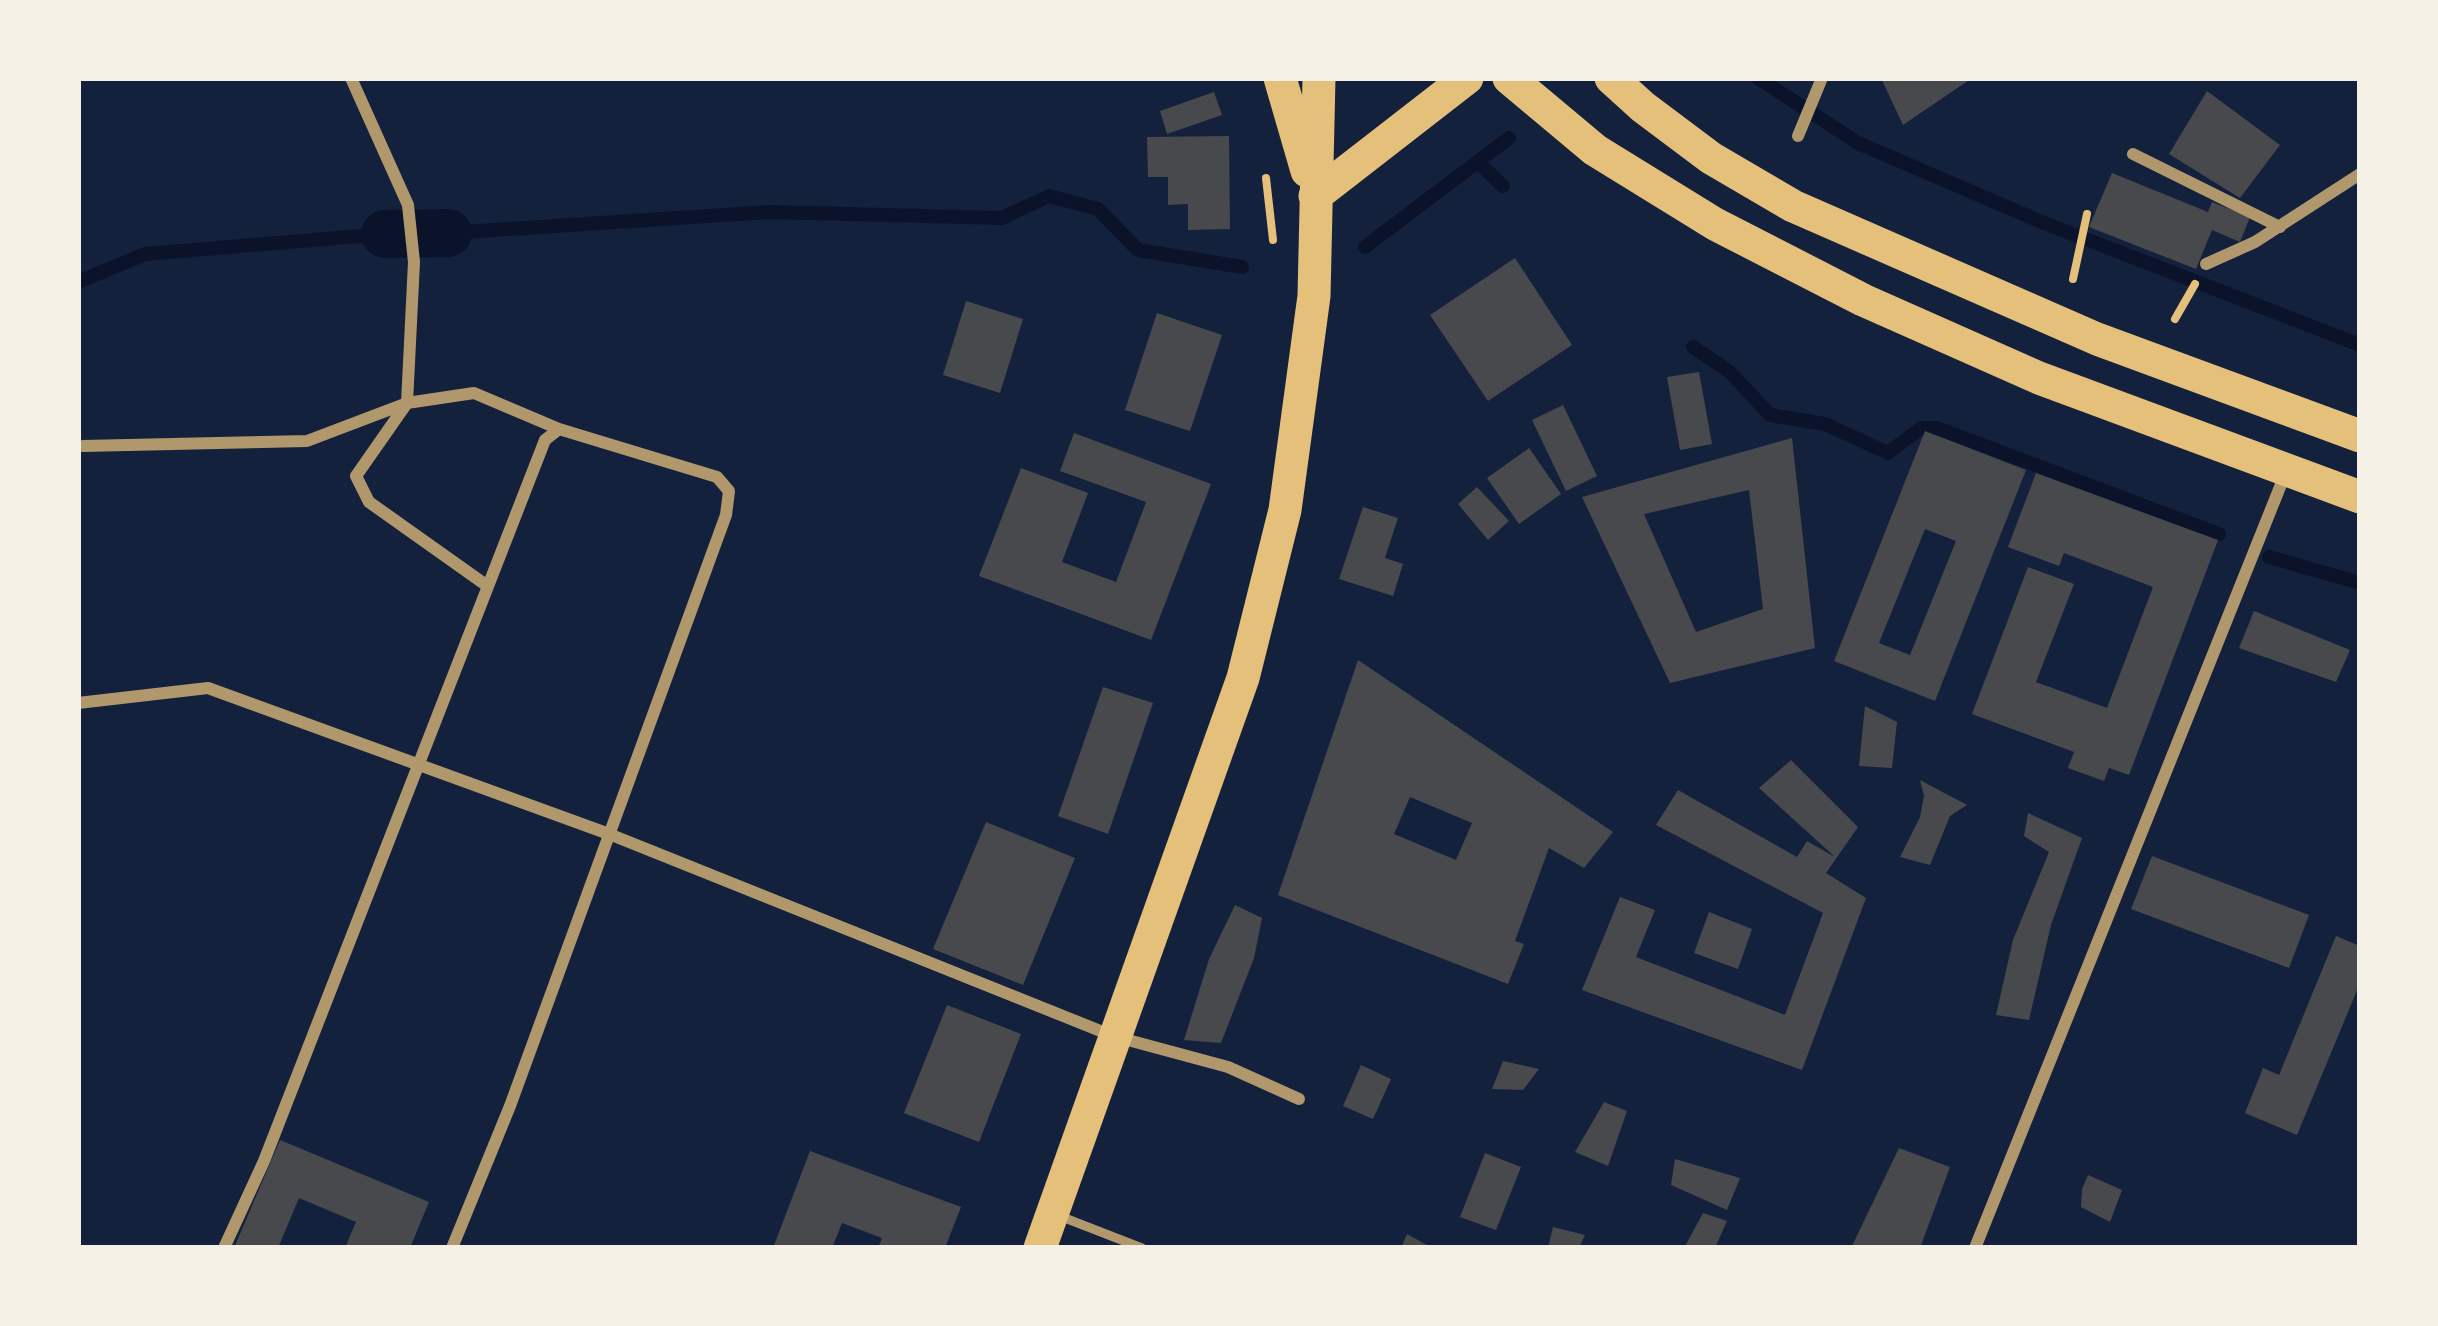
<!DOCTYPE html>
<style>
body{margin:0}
#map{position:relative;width:2438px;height:1326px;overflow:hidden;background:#14213d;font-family:"Noto Serif",serif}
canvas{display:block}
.frame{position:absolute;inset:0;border:81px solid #f6f1e7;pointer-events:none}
</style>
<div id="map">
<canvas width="2438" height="1326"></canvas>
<div class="frame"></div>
</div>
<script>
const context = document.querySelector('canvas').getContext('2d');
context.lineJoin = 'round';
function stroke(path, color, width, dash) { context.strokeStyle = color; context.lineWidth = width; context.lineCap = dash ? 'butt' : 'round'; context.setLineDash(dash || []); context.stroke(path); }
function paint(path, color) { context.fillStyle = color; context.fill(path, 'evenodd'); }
stroke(new Path2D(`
 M 1758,78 L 1858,143 L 2044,223 L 2360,345
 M 1479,163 L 1503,186
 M 448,233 L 769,212 L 1002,218 L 1049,196 L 1098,209 L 1138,250 L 1242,267
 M 1365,247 L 1509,138
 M 78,282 L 145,254 L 385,234
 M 1693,347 L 1730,372 L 1770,415 L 1825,424 L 1888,453 L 1921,428 L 1937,428 L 2219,534
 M 2269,557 L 2360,583`), '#0b132b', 14);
stroke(new Path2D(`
 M 385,234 L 448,233`), '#0b132b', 48);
paint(new Path2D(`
 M 1881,78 L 1972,78 L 1903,125 Z
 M 2207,91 L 2280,145 L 2240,198 L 2169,154 Z
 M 1214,92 L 1222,115 L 1167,134 L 1160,111 Z
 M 1229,136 L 1230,229 L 1188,230 L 1188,204 L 1168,205 L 1168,177 L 1148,177 L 1147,137 Z
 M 2112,173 L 2208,212 L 2212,202 L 2250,217 L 2240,242 L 2212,230 L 2196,269 L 2089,227 Z
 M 1515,258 L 1572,345 L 1488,401 L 1430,315 Z
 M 966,301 L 1023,319 L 1000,393 L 943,375 Z
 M 1157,313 L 1222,335 L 1190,431 L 1125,410 Z
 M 1699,372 L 1712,444 L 1680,450 L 1667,377 Z
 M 1563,405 L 1597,476 L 1566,491 L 1532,420 Z
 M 1925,431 L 2026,470 L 1935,701 L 1834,661 ZM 1925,529 L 1956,541 L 1910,655 L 1879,643 Z
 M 1074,433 L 1211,484 L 1151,640 L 979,576 L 1021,468 L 1088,493 L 1062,562 L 1116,582 L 1146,502 L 1060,471 Z
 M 1792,438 L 1815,648 L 1670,683 L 1582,497 ZM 1749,490 L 1763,609 L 1696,632 L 1644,514 Z
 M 1529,448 L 1561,494 L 1519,524 L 1487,478 Z
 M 2036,473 L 2218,540 L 2129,775 L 2109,768 L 2104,781 L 2068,768 L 2074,752 L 1972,714 L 2028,567 L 2074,584 L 2036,682 L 2107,708 L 2153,587 L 2064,553 L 2059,566 L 2008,547 Z
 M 1477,487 L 1509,521 L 1488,540 L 1458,504 Z
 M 1363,507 L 1398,518 L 1385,558 L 1403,564 L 1393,596 L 1339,579 Z
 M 2254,611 L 2350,650 L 2336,682 L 2239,648 Z
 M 1358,660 L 1613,832 L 1584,868 L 1549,848 L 1515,941 L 1524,944 L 1508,984 L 1278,895 ZM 1410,797 L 1472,823 L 1456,860 L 1394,834 Z
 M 1103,687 L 1153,703 L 1108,834 L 1058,816 Z
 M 1865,706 L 1897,722 L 1892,768 L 1859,766 Z
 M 1791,760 L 1858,827 L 1826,873 L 1866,898 L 1802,1070 L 1582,990 L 1620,897 L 1655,910 L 1636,957 L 1785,1015 L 1823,913 L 1656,825 L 1678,790 L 1797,857 L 1807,841 L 1835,857 L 1759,788 Z
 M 1920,780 L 1967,805 L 1950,816 L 1930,865 L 1900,857 L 1920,817 L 1924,796 Z
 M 2028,813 L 2082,838 L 2051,925 L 2029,1020 L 1996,1015 L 2013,940 L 2049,852 L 2024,836 Z
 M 986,822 L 1075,858 L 1023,985 L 933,949 Z
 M 2152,856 L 2309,915 L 2289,968 L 2131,909 Z
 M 1235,905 L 1262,918 L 1254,958 L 1221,1043 L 1184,1040 L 1209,959 Z
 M 1709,912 L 1752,929 L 1738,969 L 1694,953 Z
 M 2336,936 L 2360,946 L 2360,983 L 2297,1135 L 2245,1113 L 2263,1068 L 2279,1075 Z
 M 947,1005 L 1021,1034 L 979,1142 L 904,1113 Z
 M 1503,1061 L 1539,1069 L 1523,1090 L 1492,1089 Z
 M 1361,1065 L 1391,1079 L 1373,1119 L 1343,1106 Z
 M 1604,1102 L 1627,1111 L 1608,1166 L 1575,1152 Z
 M 280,1140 L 429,1202 L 410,1248 L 345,1248 L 356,1222 L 299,1198 L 278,1248 L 234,1248 Z
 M 1899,1148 L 1950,1167 L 1920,1248 L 1851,1248 Z
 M 810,1151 L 961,1207 L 945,1248 L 878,1248 L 882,1238 L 842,1223 L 832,1248 L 773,1248 Z
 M 1485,1153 L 1521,1167 L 1496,1230 L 1460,1217 Z
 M 1675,1159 L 1740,1178 L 1727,1210 L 1671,1185 Z
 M 2088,1175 L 2122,1190 L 2110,1222 L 2081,1207 L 2082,1189 Z
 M 1703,1213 L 1727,1221 L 1715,1248 L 1684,1248 Z
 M 1553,1227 L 1585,1235 L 1579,1248 L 1548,1248 Z
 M 1407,1234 L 1432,1248 L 1401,1248 Z`), '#48494c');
stroke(new Path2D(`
 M 1266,178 L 1273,240
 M 2073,279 L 2087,214
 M 2175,319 L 2195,284`), '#e5c07b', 8);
stroke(new Path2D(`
 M 1057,1215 L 1142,1248`), '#b1986c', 9);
stroke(new Path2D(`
 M 351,78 L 408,205 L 414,262 L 407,403 L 356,476 L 369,502 L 486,585
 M 1798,136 L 1822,78
 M 2133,154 L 2280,227
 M 2206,264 L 2255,242 L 2360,174
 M 83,446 L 307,441 L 407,403 L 474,393 L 559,429
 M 78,703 L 208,688 L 609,834 L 1113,1036 L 1228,1067 L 1299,1099
 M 224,1248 L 264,1161 L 545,440 L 559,429 L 717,477 L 729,491 L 726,515 L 510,1106 L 452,1248
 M 1975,1248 L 2286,472`), '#b1986c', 12);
stroke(new Path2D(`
 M 1280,78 L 1307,171
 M 1509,78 L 1595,150 L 1715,224 L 1863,300 L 2039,378 L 2360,497
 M 1611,78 L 1643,107 L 1711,158 L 1793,206 L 2097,339 L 2360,436
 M 1315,196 L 1467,78
 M 1040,1248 L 1243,678 L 1285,510 L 1314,296 L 1319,78`), '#e5c07b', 33);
</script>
